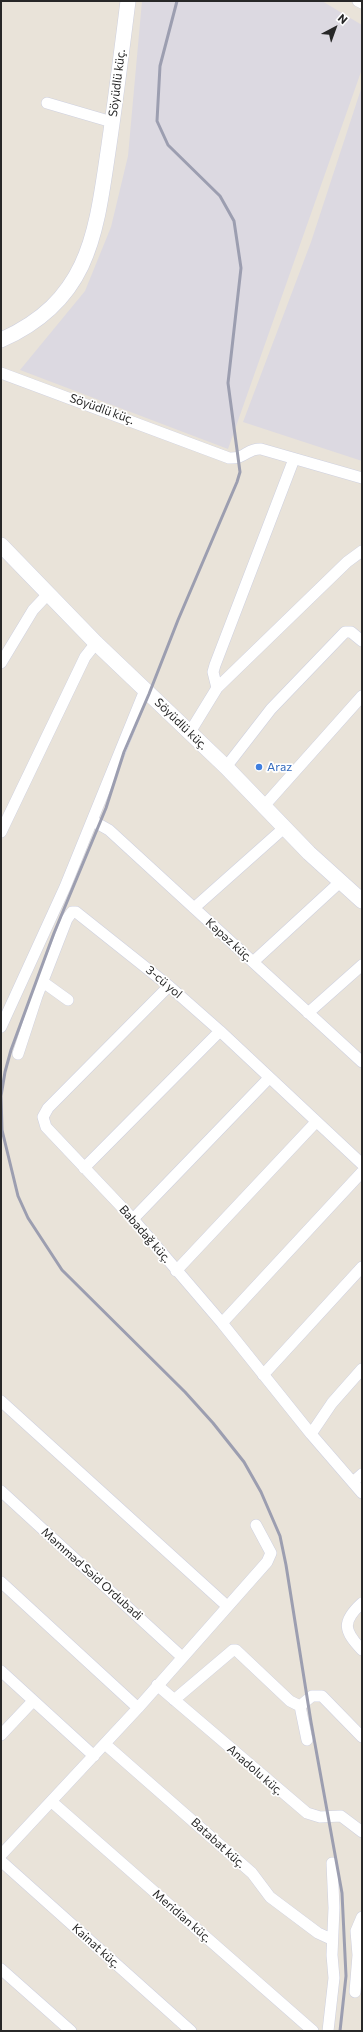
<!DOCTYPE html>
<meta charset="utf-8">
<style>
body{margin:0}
#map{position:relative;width:363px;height:2032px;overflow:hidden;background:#e9e3d9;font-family:Commissioner,sans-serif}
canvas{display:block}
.frame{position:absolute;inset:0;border:2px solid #272727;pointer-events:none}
.north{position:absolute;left:315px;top:8px;width:40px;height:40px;-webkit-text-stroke:3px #fff;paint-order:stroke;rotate:41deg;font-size:11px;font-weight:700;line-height:16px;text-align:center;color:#272727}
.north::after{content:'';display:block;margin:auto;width:14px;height:18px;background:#272727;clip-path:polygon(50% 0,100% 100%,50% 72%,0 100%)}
</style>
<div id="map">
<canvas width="363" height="2032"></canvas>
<div class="frame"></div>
<div class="north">N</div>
</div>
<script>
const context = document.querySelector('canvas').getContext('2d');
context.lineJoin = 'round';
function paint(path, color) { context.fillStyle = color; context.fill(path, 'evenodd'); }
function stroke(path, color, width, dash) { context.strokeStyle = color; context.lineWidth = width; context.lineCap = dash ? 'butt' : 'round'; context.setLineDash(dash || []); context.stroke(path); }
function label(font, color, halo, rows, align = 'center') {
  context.font = font + ' Commissioner,sans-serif'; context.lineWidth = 3.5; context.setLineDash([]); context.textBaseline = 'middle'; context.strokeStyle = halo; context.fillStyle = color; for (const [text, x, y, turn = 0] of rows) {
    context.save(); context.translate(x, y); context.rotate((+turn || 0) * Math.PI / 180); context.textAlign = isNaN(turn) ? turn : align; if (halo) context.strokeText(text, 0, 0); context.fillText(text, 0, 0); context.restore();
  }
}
paint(new Path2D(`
 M 142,1 L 322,1 L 362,25 L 362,69 L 228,449 L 20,370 L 85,291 L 111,227 L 128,156 Z
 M 362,86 L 362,461 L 243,422 L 311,242 Z`), '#dcd9e1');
const street = new Path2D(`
 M 358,1 L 362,3
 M 47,103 L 112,122
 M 1,373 L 229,458 C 246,459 247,448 261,449 L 362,478
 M 1,663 L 33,610 L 48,594
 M 217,688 L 347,562 L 362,551
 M 190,732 L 217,688 L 213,672 L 215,665 L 294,459
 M 226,767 L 271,709 L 345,632 L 351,632 L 362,641
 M 264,806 L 362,696
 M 93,821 L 109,830 L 362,1062
 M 1,832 L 85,657 L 96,643
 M 194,908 L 284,828
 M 253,962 L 340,882
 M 43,982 L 68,1000
 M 169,986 L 48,1108 L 43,1117 L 46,1127 L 133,1219 L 222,1323 L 311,1434 L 362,1493
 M 308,1013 L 362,965
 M 1,1027 L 65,887 L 145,690
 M 18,1054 L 37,996 L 67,919 L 72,912 L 76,912 L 169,986 L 220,1031 L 362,1164
 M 84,1168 L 220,1031
 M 133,1219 L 269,1078
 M 176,1271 L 316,1122
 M 222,1323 L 362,1172
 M 263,1375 L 362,1267
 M 1,1401 L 227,1606
 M 311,1434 L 332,1403 L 362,1369
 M 353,1482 L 362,1474
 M 1,1491 L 182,1657
 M 1,1582 L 138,1708
 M 362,1603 C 341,1622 344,1631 362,1650
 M 1,1671 L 94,1756
 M 157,1685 L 307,1813 L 320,1817 L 341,1816 L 362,1832
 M 174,1700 L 233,1650 L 236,1650 L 290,1701 L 300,1706
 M 300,1706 L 312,1696 L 322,1696 L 362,1737
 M 300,1706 L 307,1740
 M 1,1735 L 33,1701
 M 105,1744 L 252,1873 L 270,1897 L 318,1933 L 331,1939
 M 52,1802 L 313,2031
 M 1,1855 L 138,1708 L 267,1562 L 271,1553 L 256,1525
 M 1,1861 L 191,2031
 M 1,1969 L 71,2031
 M 355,1992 L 358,1955 L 356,1931 L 362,1917
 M 328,2031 L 334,1978 L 332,1955 L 334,1908 L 332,1863`);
const secondary = new Path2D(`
 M 1,340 C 91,300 96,232 109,145 C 116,97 122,49 128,1
 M 1,545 L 96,643 L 226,767 L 309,853 L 362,901`);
stroke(street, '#ced0df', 12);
stroke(secondary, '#ced0df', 16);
stroke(street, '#fff', 11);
stroke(secondary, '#fff', 15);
stroke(new Path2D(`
 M 177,1 L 160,66 L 157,121 L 168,145 L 220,196 L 234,221 L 241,268 L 228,383 L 240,472 L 237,482 L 178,620 L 149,694 L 124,752 L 106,808 L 54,933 L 11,1050 L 5,1072 L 1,1096 L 2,1130 L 18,1196 L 28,1218 L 62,1270 L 185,1392 L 213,1423 L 244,1462 L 261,1492 L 280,1536 L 286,1565 L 311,1722 L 342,1893 L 346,1976 L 340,2031`), '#9c9eb0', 3);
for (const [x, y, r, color] of [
 [259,767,4,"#3f7fe0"]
]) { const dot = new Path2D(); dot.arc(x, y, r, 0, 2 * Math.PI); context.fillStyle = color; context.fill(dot); stroke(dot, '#fff', 1.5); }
label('12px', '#272727', '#fff', [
 ["Söyüdlü küç.",117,83,-83],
 ["Söyüdlü küç.",102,409,20],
 ["Söyüdlü küç.",181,724,44],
 ["Kəpəz küç.",229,940,42],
 ["3-cü yol",164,982,40],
 ["Babadağ küç.",145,1234,49],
 ["Məmməd Səid Ordubadi",92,1574,42],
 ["Anadolu küç.",255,1770,41],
 ["Batabat küç.",218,1843,42],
 ["Meridian küç.",182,1916,41],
 ["Kainat küç.",96,1946,42]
]);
label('12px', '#366cbe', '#fff', [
 ["Araz",267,767]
], 'left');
</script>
